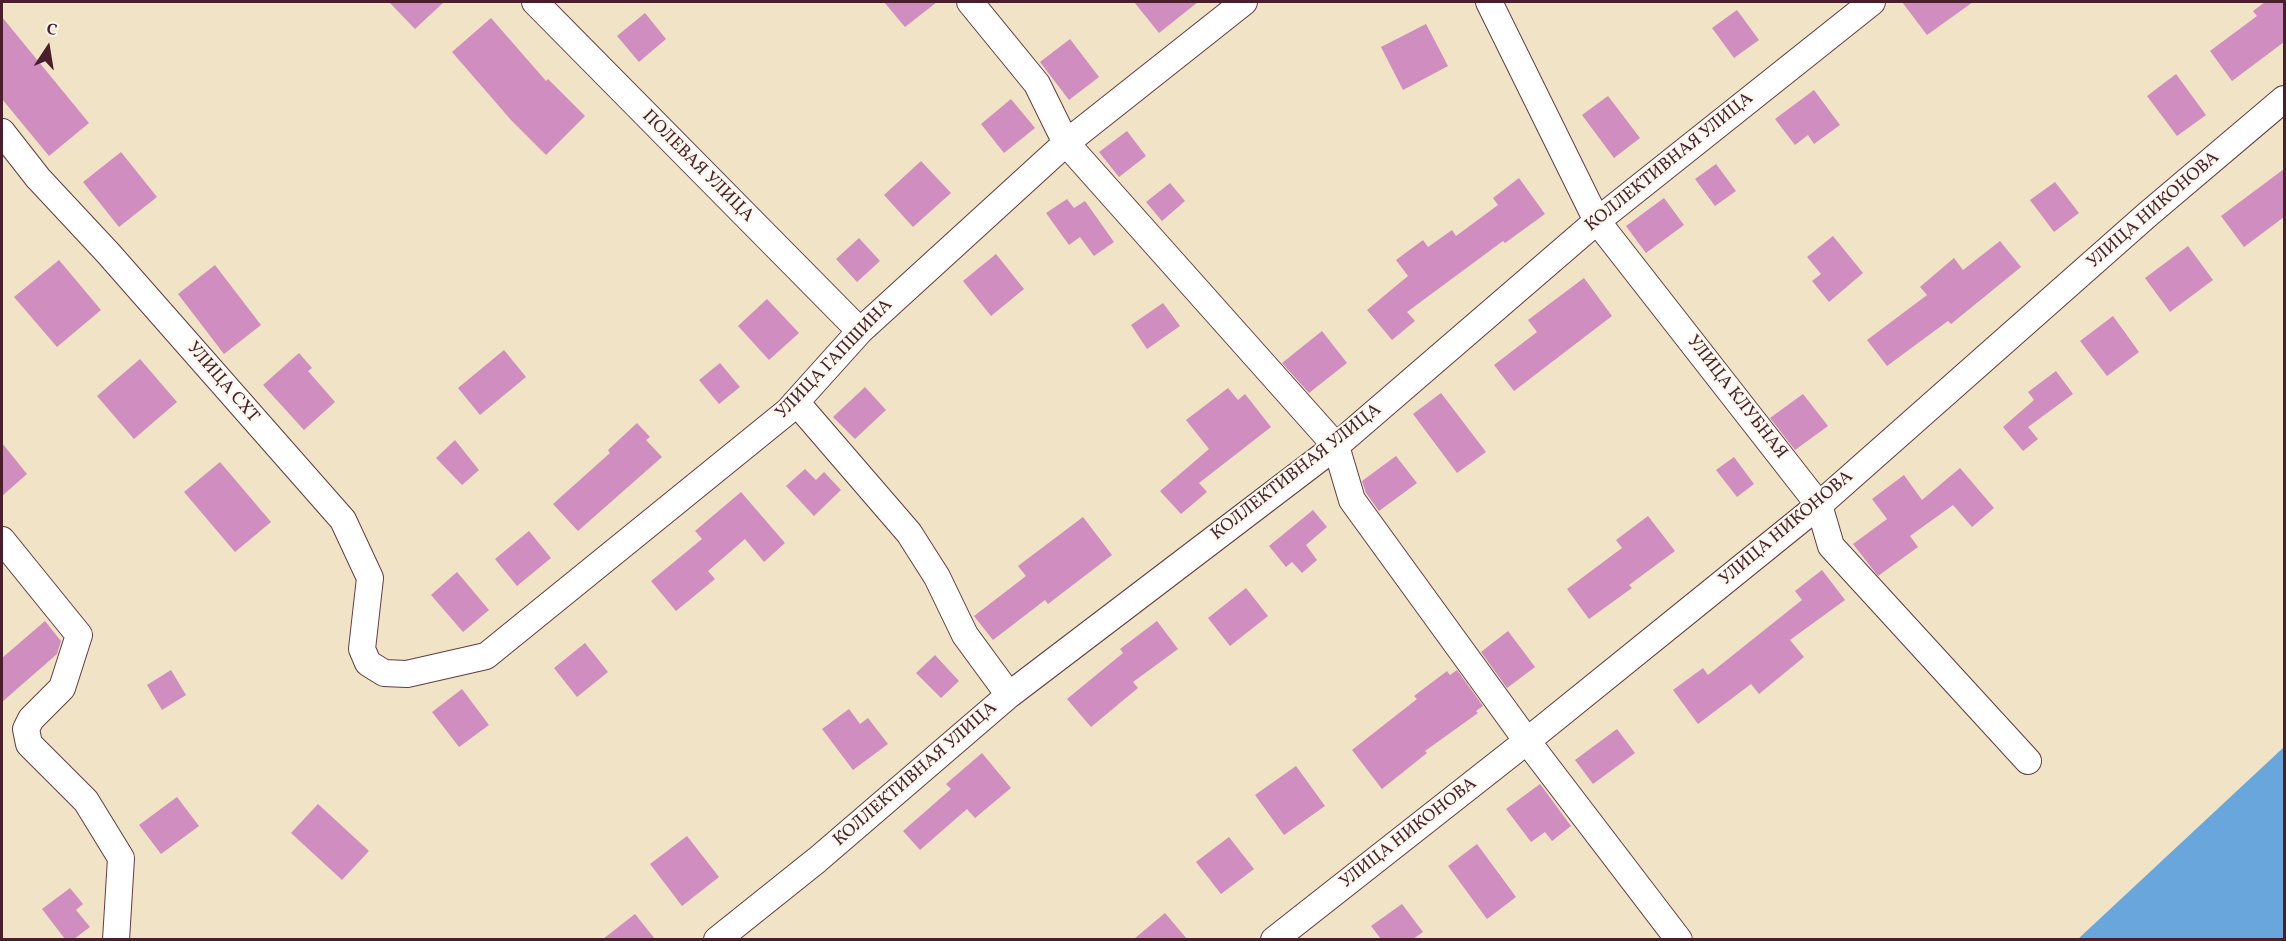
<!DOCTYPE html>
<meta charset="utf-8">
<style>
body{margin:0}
#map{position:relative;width:2286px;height:941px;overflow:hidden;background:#f1e3c6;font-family:Vollkorn,serif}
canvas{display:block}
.frame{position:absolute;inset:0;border:3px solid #4a1f2b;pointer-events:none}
.north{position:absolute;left:18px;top:18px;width:60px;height:60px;-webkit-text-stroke:4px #fbf7ec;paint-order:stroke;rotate:12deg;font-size:16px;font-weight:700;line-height:24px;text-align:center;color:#4a1f2b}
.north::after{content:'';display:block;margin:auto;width:21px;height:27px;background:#4a1f2b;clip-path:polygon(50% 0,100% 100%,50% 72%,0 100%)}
</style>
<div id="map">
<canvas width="2286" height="941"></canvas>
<div class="frame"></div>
<div class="north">С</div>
</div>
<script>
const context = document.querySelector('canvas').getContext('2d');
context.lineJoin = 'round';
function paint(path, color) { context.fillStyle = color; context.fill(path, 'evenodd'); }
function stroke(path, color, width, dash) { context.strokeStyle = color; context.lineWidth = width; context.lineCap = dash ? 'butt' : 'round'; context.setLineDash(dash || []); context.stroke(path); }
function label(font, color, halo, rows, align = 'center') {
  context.font = font + ' Vollkorn,serif'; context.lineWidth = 4.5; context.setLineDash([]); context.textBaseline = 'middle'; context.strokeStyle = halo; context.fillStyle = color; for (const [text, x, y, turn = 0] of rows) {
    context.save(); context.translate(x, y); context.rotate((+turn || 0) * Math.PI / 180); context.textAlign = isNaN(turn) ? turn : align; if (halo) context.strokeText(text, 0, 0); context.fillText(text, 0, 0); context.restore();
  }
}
paint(new Path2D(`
 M 2284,747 L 2284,939 L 2078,939 Z`), '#69a6db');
paint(new Path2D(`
 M 389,2 L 444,2 L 415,29 Z
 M 884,2 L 937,2 L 905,27 Z
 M 1134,2 L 1198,2 L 1159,33 Z
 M 1902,2 L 1973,2 L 1927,35 Z
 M 2265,2 L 2284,2 L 2284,42 L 2232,81 L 2210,51 L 2257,16 L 2253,11 Z
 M 1737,10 L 1759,40 L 1734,58 L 1712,28 Z
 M 645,13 L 666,39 L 639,62 L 617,36 Z
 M 2,17 L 89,123 L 49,156 L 2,99 Z
 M 491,18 L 546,81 L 548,79 L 585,116 L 546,155 L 511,120 L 452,52 Z
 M 1426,24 L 1448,66 L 1403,90 L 1381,47 Z
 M 1070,39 L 1099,77 L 1069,100 L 1040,62 Z
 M 2176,74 L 2206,115 L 2177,136 L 2147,96 Z
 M 1814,90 L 1840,125 L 1814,144 L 1808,135 L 1795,145 L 1775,119 Z
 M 1608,96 L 1640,138 L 1614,158 L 1582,115 Z
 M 1011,99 L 1035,128 L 1004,153 L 981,124 Z
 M 1127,131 L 1146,156 L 1119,177 L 1099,152 Z
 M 121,152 L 157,197 L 119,227 L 83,182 Z
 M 921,161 L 951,193 L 913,227 L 884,195 Z
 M 1716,164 L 1736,191 L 1715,206 L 1695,179 Z
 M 2284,169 L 2284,217 L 2244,247 L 2221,216 Z
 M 1519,178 L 1545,214 L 1505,243 L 1503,241 L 1407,312 L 1415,321 L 1392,340 L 1367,310 L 1408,276 L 1396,260 L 1423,240 L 1428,247 L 1452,230 L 1456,236 L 1498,205 L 1493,198 Z
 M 2055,182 L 2079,213 L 2054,232 L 2030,200 Z
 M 1170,183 L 1185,201 L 1162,221 L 1146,202 Z
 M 1664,198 L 1684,225 L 1646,253 L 1626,226 Z
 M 1067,199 L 1074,208 L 1085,201 L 1114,242 L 1094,256 L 1080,237 L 1069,245 L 1046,213 Z
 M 1833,236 L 1863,273 L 1829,302 L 1812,281 L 1821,274 L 1807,257 Z
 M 859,238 L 880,261 L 857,282 L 836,259 Z
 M 2000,241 L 2021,267 L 1951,324 L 1948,321 L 1887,366 L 1867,340 L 1927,295 L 1920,287 L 1954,258 L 1963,270 Z
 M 2188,246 L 2213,280 L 2170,312 L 2145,278 Z
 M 996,254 L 1024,289 L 991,316 L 963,281 Z
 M 59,260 L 101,310 L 57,347 L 14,297 Z
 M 215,265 L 261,325 L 224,354 L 178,294 Z
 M 1584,278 L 1612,316 L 1514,391 L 1494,365 L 1537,332 L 1528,320 Z
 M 767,299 L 799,333 L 769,360 L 738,326 Z
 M 1163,303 L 1180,326 L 1147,349 L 1131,325 Z
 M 2113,316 L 2139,352 L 2107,376 L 2080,341 Z
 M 1322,331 L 1347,363 L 1309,393 L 1282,363 Z
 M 504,350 L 526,377 L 480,415 L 458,388 Z
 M 299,353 L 312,368 L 308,371 L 335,402 L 304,430 L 263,385 Z
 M 140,359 L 177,402 L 134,439 L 97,396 Z
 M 720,363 L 740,387 L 719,404 L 699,380 Z
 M 2056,371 L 2073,394 L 2028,427 L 2038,439 L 2023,451 L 2003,427 L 2034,400 L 2028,392 Z
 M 865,387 L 886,410 L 855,439 L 833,417 Z
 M 1228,388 L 1238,400 L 1245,394 L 1271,427 L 1199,483 L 1207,492 L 1181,514 L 1160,491 L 1209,449 L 1186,420 Z
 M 1441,393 L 1486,452 L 1457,473 L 1413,414 Z
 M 1803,394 L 1828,426 L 1795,450 L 1770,418 Z
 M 637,423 L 650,437 L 646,440 L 662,457 L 578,531 L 553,504 L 610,453 L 608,450 Z
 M 455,440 L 479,470 L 462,485 L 436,458 Z
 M 2,443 L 27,474 L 2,496 Z
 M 1396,456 L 1417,483 L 1379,511 L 1366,493 L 1362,481 Z
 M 1734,457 L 1754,484 L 1737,497 L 1716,470 Z
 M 220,462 L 271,522 L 235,552 L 184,492 Z
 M 1960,468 L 1994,508 L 1972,527 L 1953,505 L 1910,536 L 1918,547 L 1878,576 L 1853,544 L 1887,519 L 1872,499 L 1904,475 L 1922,500 Z
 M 805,469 L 816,480 L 824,472 L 841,490 L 814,516 L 786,486 Z
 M 741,492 L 785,543 L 764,562 L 745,539 L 708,571 L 715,579 L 676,611 L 651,581 L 702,539 L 695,531 Z
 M 1313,510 L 1327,527 L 1306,545 L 1317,560 L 1302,573 L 1292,562 L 1286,567 L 1269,546 Z
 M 1648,516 L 1675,551 L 1629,585 L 1632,588 L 1589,619 L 1567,589 L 1622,548 L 1616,540 Z
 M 1083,517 L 1112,555 L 1048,604 L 1045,600 L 993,640 L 974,616 L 1026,576 L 1018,566 Z
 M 529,531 L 551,558 L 517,586 L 495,559 Z
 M 1822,570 L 1845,600 L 1790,640 L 1804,657 L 1759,694 L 1751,684 L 1698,724 L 1673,690 L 1703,668 L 1708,675 L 1802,600 L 1795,591 Z
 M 457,572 L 489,610 L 463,632 L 431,595 Z
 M 1246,588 L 1268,616 L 1230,646 L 1208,618 Z
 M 45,621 L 61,641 L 57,654 L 2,702 L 2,658 Z
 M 1157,621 L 1178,649 L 1133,682 L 1138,688 L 1091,727 L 1067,699 L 1123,653 L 1120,649 Z
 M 1508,631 L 1535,667 L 1507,688 L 1481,652 Z
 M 585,643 L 608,672 L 577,697 L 554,668 Z
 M 935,655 L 959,681 L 941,698 L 916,673 Z
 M 171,670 L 186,695 L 162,710 L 147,685 Z
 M 1457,670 L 1483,706 L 1476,711 L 1478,713 L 1425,751 L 1427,753 L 1382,789 L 1352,750 L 1417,699 L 1414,696 L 1447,671 L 1450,675 Z
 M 462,689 L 489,725 L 459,747 L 432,712 Z
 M 849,709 L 860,724 L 868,718 L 888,744 L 853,770 L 822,729 Z
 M 1617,729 L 1635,753 L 1593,784 L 1575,760 Z
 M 982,753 L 1011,788 L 975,818 L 967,809 L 920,850 L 903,831 L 951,789 L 946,784 Z
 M 1296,766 L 1325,806 L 1284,835 L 1255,795 Z
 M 1540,784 L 1571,826 L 1552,841 L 1545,832 L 1531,842 L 1506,809 Z
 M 177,797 L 199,826 L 161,854 L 139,825 Z
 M 318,804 L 369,851 L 342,880 L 291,833 Z
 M 687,836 L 719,877 L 682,906 L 650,864 Z
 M 1229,837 L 1254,869 L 1221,894 L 1196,862 Z
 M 1477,844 L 1516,897 L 1487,919 L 1448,866 Z
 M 70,888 L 83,904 L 76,910 L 90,927 L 74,939 L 65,939 L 42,909 Z
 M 1402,904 L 1423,932 L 1413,939 L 1381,939 L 1371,926 Z
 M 1165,913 L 1187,939 L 1134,939 Z
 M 635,914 L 655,939 L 603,939 Z`), '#cf8dc0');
const minor = new Path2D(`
 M 535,2 L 860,331
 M 970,2 L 1037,84 L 1066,143 L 1336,446 L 1352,500 L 1527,741 L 1679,940
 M 1489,2 L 1597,221 L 1819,505 L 1831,546 L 2028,761
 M 2,132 L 38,178 L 108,253 L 343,520 L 370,578 L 362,649 L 368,663 L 384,673 L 407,674 L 486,656 L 788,411 L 860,331 L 1066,143 L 1244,2
 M 796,402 L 909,533 L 937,577 L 965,635 L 1009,695
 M 2,540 L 79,635 L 62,688 L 31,719 L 26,729 L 29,744 L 86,801 L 121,858 L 116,940
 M 717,940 L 817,860 L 1009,695 L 1336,446 L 1597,221 L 1872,2
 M 1274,940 L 1527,741 L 1819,505 L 2147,215 L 2284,99`);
stroke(minor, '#633c42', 28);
stroke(minor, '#fff', 26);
label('18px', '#4a1f2b', '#fbf7ec', [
 ["КОЛЛЕКТИВНАЯ УЛИЦА",1670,163,-39],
 ["ПОЛЕВАЯ УЛИЦА",697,167,45],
 ["УЛИЦА НИКОНОВА",2154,211,-41],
 ["УЛИЦА ГАПШИНА",835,360,-46],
 ["УЛИЦА СХТ",222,383,49],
 ["УЛИЦА КЛУБНАЯ",1736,398,52],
 ["КОЛЛЕКТИВНАЯ УЛИЦА",1297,473,-38],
 ["УЛИЦА НИКОНОВА",1787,529,-40],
 ["КОЛЛЕКТИВНАЯ УЛИЦА",916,775,-41],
 ["УЛИЦА НИКОНОВА",1409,834,-38]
]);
</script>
